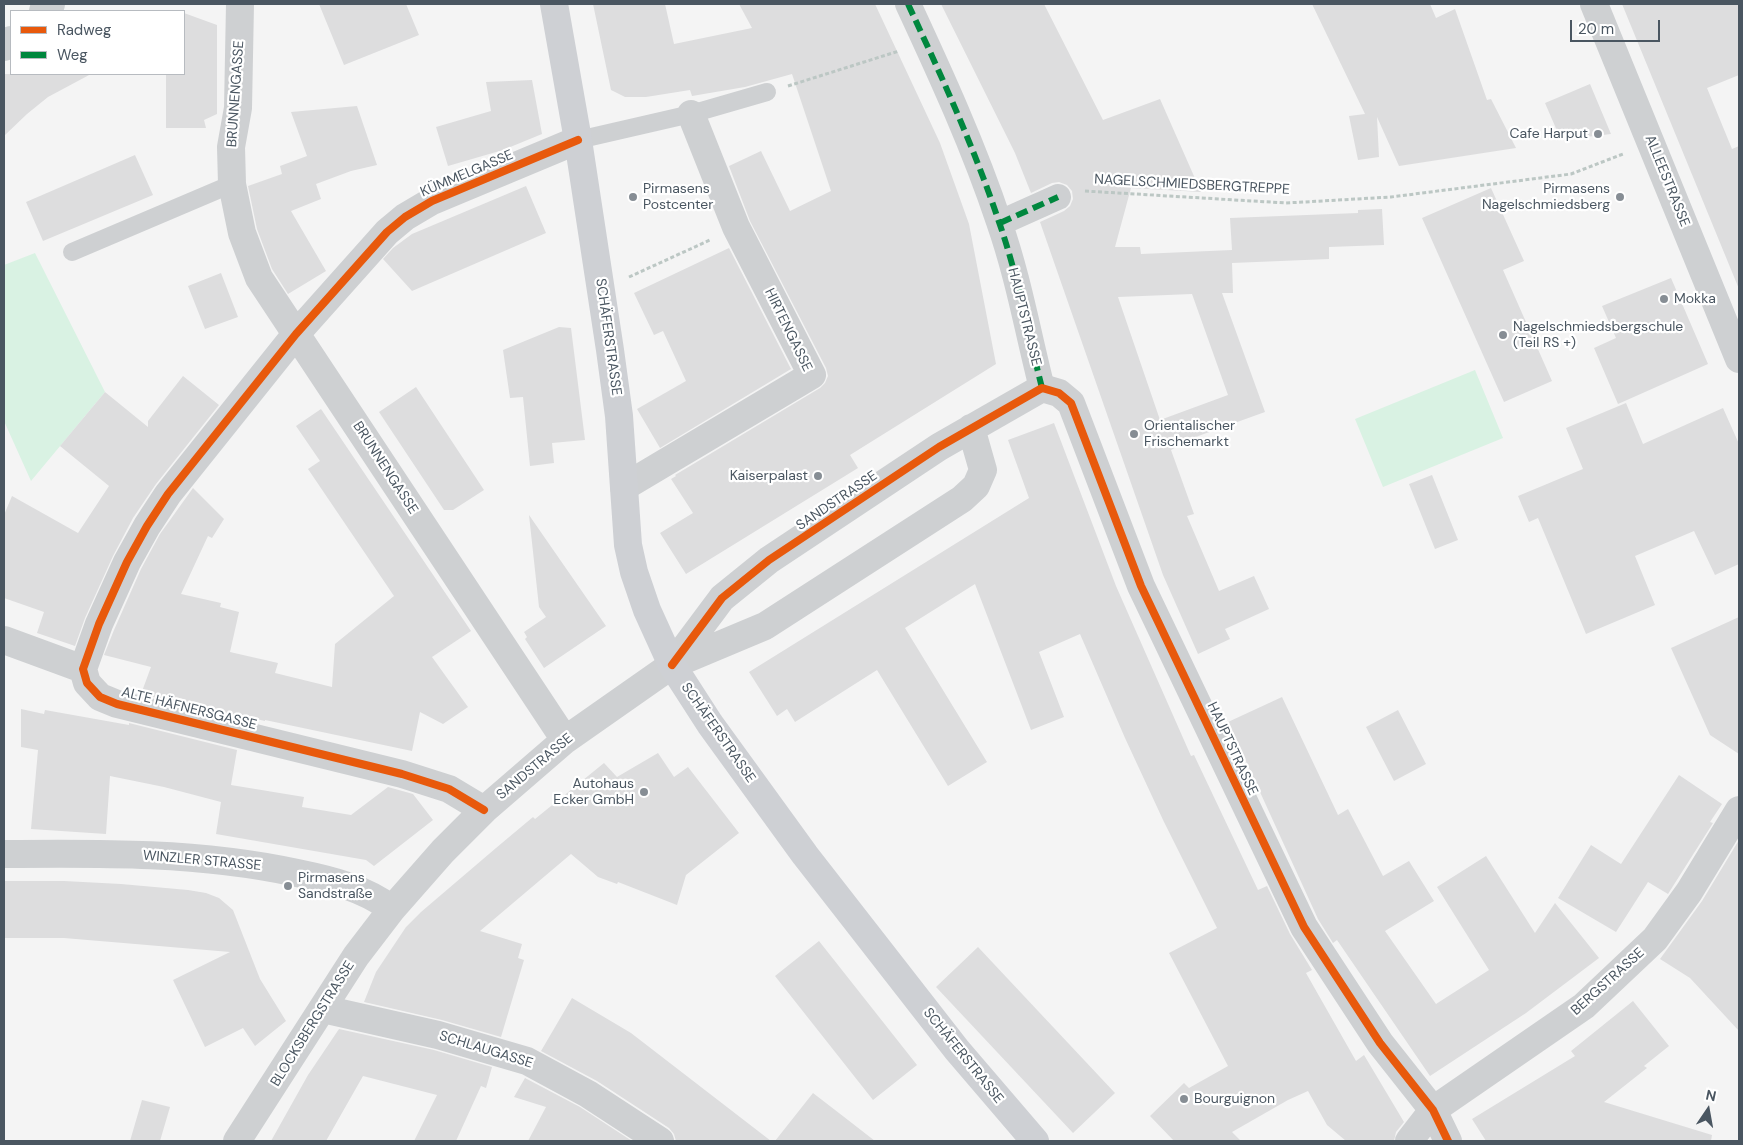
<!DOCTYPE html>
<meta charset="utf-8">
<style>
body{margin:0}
#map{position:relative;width:1743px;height:1145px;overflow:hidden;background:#f4f4f4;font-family:"DM Sans",sans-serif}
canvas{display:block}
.frame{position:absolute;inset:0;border:5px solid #4a5661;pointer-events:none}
.legend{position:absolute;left:10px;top:10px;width:175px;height:65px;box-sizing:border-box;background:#fff;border:1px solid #b7bbc0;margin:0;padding:6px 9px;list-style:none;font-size:15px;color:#4a5661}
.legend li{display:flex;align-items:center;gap:10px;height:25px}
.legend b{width:25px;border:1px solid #b7bbc0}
.north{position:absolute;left:1683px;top:1085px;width:50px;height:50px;-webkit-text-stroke:4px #fff;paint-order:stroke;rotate:12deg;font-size:14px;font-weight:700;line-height:20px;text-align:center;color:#4a5661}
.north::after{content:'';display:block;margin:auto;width:18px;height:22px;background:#4a5661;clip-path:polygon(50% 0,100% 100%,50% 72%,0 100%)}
.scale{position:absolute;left:1570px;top:20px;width:90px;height:22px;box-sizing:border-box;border:2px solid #4a5661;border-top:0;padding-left:6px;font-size:15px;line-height:18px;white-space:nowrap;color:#4a5661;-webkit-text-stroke:4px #fff;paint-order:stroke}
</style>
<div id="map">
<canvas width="1743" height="1145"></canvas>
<div class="frame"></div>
<ul class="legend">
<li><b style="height:6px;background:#e8590c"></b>Radweg</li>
<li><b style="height:6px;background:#00873e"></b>Weg</li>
</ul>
<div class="north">N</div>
<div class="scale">20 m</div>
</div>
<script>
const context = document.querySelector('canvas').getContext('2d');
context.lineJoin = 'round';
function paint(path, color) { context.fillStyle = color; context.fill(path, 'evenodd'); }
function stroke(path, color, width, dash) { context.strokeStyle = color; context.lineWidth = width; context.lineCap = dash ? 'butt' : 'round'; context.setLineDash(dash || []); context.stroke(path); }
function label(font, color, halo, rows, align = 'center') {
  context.font = font + ' "DM Sans",sans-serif'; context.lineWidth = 4.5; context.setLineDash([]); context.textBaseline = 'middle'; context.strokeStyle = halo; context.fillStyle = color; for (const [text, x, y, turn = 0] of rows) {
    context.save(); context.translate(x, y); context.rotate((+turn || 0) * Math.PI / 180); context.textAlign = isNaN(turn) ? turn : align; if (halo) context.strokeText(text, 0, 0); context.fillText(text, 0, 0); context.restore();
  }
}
paint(new Path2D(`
 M 35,253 L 105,392 L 31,481 L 4,421 L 4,265 Z
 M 1475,370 L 1503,438 L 1383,487 L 1355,419 Z`), '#d9f2e3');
paint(new Path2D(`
 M 319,4 L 406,4 L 419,35 L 344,65 Z
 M 593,4 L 665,4 L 674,44 L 752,28 L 739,4 L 875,4 L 940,143 L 969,224 L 996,364 L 850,455 L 858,468 L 686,574 L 660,533 L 693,513 L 671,479 L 676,476 L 675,475 L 820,388 L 825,383 L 828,376 L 826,368 L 750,221 L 729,166 L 761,151 L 790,211 L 831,191 L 792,74 L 745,87 L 692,96 L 690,90 L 646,97 L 625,97 L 611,90 Z
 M 941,4 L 1044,4 L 1103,120 L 1160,99 L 1201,192 L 1131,188 L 1115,247 L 1140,247 L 1141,254 L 1232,250 L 1230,218 L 1358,213 L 1358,210 L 1382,209 L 1384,245 L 1329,247 L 1329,259 L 1232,263 L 1233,293 L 1222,293 L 1265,412 L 1190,439 L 1171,450 L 1194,514 L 1187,516 L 1219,591 L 1254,576 L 1269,609 L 1225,629 L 1230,639 L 1198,654 L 1163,575 L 1040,222 L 1064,211 L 1070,206 L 1073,199 L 1072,191 L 1067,185 L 1059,182 L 1052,183 L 1031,193 L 1015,153 ZM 1192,294 L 1228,395 L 1160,420 L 1118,297 Z
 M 1312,4 L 1430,4 L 1436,18 L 1455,9 L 1487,100 L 1491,99 L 1516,148 L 1399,166 L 1377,117 L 1379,157 L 1358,160 L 1349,116 L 1365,114 Z
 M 1622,4 L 1739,4 L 1739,75 L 1707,88 L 1732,149 L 1739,146 L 1739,289 Z
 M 184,13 L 217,25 L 217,114 L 204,120 L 206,128 L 166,128 L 166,74 L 184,74 Z
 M 4,74 L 91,74 L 48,97 L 27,114 L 4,136 Z
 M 532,80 L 542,134 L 503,150 L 448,166 L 436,127 L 491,111 L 486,82 Z
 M 1590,84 L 1611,134 L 1561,140 L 1545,103 Z
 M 357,106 L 377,165 L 351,171 L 316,184 L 321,199 L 291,211 L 326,271 L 288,294 L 272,269 L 257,229 L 248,186 L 282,174 L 280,166 L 307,156 L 291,112 Z
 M 135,155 L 153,195 L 43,241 L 26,202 Z
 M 526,186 L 546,233 L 412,291 L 383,259 L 393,248 L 412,234 Z
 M 1491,188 L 1524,261 L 1503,270 L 1552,381 L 1504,402 L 1422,218 Z
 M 729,248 L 791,369 L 660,448 L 637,409 L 686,381 L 663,331 L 654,335 L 634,293 Z
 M 221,273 L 238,317 L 205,329 L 188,286 Z
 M 1671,278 L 1708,364 L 1618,404 L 1594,348 L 1616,338 L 1602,306 Z
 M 559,327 L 571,328 L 585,440 L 552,443 L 554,463 L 530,466 L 523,397 L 510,398 L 503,350 Z
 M 183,376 L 219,405 L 156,484 L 133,518 L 113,556 L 85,618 L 75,646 L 37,633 L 44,612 L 4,598 L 4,515 L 12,496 L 78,533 L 109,486 L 60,446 L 105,392 L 148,427 L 148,421 Z
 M 416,387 L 484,490 L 453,510 L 444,510 L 379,412 Z
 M 1626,403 L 1643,444 L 1723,408 L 1739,444 L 1739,564 L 1715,575 L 1694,531 L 1635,556 L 1655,605 L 1586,634 L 1538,518 L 1529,522 L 1518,496 L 1583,469 L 1566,428 Z
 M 321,409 L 471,631 L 432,657 L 468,707 L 443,724 L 420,712 L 412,751 L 265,720 L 265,721 L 243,716 L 243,719 L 141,694 L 151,667 L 104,655 L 114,630 L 141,569 L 160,534 L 193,488 L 224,519 L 212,538 L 208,536 L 181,594 L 221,603 L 220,607 L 239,612 L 230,652 L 278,663 L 275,673 L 332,687 L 335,644 L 394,596 L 308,469 L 320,461 L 296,426 Z
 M 1054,423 L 1116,586 L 1191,756 L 1194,755 L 1258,890 L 1267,886 L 1290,934 L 1312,970 L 1306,973 L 1356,1061 L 1364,1055 L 1404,1122 L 1396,1132 L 1394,1141 L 1346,1141 L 1327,1125 L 1308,1091 L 1288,1100 L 1232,1132 L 1241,1141 L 1174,1141 L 1150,1116 L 1184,1083 L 1189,1088 L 1228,1066 L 1169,953 L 1217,928 L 1164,822 L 1125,738 L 1080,634 L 1039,652 L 1064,717 L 1031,730 L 975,584 L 905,628 L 987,762 L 948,786 L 877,670 L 795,722 L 787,709 L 777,716 L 749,672 L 1029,498 L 1008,440 Z
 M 1432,475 L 1458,540 L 1435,549 L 1409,484 Z
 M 529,515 L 606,626 L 544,668 L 525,639 L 527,637 L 524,632 L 546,617 L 539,607 Z
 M 1739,617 L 1739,754 L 1710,735 L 1671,648 Z
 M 1282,697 L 1338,815 L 1348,809 L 1383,876 L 1409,861 L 1434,901 L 1385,931 L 1436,1004 L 1489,970 L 1437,887 L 1486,856 L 1535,933 L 1555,903 L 1599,958 L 1526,1013 L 1430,1076 L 1337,940 L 1333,943 L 1318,919 L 1228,722 Z
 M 21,709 L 44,714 L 45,710 L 129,725 L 129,723 L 237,750 L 231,785 L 304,797 L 302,807 L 351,815 L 388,787 L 413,794 L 433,820 L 374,866 L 366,860 L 216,834 L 221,802 L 164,787 L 110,776 L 106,834 L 31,829 L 38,750 L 21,747 Z
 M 1398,710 L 1426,764 L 1394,781 L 1366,727 Z
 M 658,753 L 674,777 L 688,767 L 739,833 L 686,875 L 677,905 L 618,882 L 617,884 L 598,877 L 571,854 L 480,931 L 522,944 L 518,958 L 524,960 L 501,1037 L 442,1020 L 364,1002 L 376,972 L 406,927 L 421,912 L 496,848 L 533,817 L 535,819 L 604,763 L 617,777 Z
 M 1679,775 L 1722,804 L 1710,822 L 1713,823 L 1668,894 L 1648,882 L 1616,932 L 1558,898 L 1591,845 L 1621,864 Z
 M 1739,840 L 1739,1031 L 1690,978 L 1660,959 L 1702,901 Z
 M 4,881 L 64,881 L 121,884 L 188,890 L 206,893 L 219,898 L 233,910 L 260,979 L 286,1021 L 255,1046 L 243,1028 L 205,1047 L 173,980 L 230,952 L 64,938 L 4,938 Z
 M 819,941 L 917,1065 L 873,1100 L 775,976 Z
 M 978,947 L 1115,1093 L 1073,1133 L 936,987 Z
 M 572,998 L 631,1033 L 771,1141 L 676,1141 L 674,1134 L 669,1128 L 597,1081 L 541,1051 Z
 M 1633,1001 L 1669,1046 L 1644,1066 L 1647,1068 L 1604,1102 L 1712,1135 L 1711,1141 L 1486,1141 L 1472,1119 L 1575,1056 L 1571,1051 Z
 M 339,1029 L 434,1050 L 492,1067 L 486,1088 L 481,1086 L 456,1141 L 414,1141 L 437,1095 L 363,1076 L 326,1141 L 271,1141 L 308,1075 Z
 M 525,1078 L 580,1107 L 632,1141 L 528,1141 L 546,1107 L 514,1097 Z
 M 813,1093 L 848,1120 L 875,1141 L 775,1141 Z
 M 142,1100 L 170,1107 L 160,1141 L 130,1141 Z`), '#ddddde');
stroke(new Path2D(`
 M 788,86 L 899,51
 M 1085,191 L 1286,203 L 1391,197 L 1571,174 L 1623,154
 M 629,277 L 710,240`), '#bcc7c4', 3, [4, 2.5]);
stroke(new Path2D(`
 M 578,140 L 691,114 L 767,92
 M 72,252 L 232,184`), '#ced0d2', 18);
stroke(new Path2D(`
 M 908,4 C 941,75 974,147 999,222 C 1018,276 1028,333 1042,388
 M 1000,223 L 1058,197`), '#ced0d2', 26);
stroke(new Path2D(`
 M 240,4 L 238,108 L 231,147 L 232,184 L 242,233 L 259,278 L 565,740
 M 43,11 L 51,4
 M 4,47 L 11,40
 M 624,487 L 812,375 L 736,227 L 691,114
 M 4,640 L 83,669
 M 672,665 L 722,598 L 769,560 L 939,447 L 1042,388 L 1059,393 L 1071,403 L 1141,586 L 1304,927 L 1380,1043 L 1433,1110 L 1448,1141
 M 484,810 L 449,789 L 402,774 L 117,704 L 100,697 L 87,683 L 83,669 L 99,624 L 127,562 L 147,526 L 168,494 L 296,334 L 387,232 L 405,217 L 432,201 L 578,140
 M 4,854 C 101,853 201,852 297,873 C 331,880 364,888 392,909
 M 323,1009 L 438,1035 L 527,1061 L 588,1094 L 660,1141
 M 237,1141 L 356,956 L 392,909 L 443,851 L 484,810 L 565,740 L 672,665 L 765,626 L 962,499 L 976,486 L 983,470 L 971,428
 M 1409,1141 L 1433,1110 L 1584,1006 L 1655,939 L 1689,892 L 1739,810`), '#ced0d2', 28);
stroke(new Path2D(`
 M 1594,4 L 1739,359`), '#ced0d2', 28);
stroke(new Path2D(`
 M 554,4 L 578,140 L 610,350 L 619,416 L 628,545 L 634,572 L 647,610 L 672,665 L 710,724 L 805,855 L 957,1050 L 1035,1141`), '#ced0d4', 28);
stroke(new Path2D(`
 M 908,4 C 941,75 974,147 999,222 C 1018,276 1028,333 1042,388
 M 1000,223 L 1058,197`), '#00873e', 6, [12, 6]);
stroke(new Path2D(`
 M 672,665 L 722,598 L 769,560 L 939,447 L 1042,388 L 1059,393 L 1071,403 L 1141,586 L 1304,927 L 1380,1043 L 1433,1110 L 1448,1141
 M 484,810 L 449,789 L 402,774 L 117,704 L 100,697 L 87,683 L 83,669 L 99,624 L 127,562 L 147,526 L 168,494 L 296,334 L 387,232 L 405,217 L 432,201 L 578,140`), '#e8590c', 8);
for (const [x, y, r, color] of [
 [1598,134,5,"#868d94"],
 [633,197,5,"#868d94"],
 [1620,197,5,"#868d94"],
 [1664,299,5,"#868d94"],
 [1503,335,5,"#868d94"],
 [1134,434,5,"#868d94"],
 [818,476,5,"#868d94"],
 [644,792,5,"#868d94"],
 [288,886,5,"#868d94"],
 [1184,1099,5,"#868d94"]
]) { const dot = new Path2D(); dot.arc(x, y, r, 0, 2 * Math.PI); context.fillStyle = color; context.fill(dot); stroke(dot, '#fff', 2); }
label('14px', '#4a5661', '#fff', [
 ["BRUNNENGASSE",236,94,-86],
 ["KÜMMELGASSE",467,174,-23],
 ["ALLEESTRASSE",1667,181,68],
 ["NAGELSCHMIEDSBERGTREPPE",1192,185,3],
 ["HAUPTSTRASSE",1024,317,76],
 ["HIRTENGASSE",788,330,64],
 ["SCHÄFERSTRASSE",608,337,82],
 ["BRUNNENGASSE",385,468,57],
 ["SANDSTRASSE",837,501,-34],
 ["ALTE HÄFNERSGASSE",189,709,14],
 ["SCHÄFERSTRASSE",718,733,55],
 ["HAUPTSTRASSE",1232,749,65],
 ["SANDSTRASSE",535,767,-40],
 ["WINZLER STRASSE",202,861,5],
 ["BERGSTRASSE",1608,982,-42],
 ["BLOCKSBERGSTRASSE",313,1024,-58],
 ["SCHLAUGASSE",486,1050,17],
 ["SCHÄFERSTRASSE",963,1056,51]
]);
label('14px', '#4a5661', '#fff', [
 ["Cafe Harput",1588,134,"right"],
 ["Pirmasens",643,189],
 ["Postcenter",643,205],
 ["Pirmasens",1610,189,"right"],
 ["Nagelschmiedsberg",1610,205,"right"],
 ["Mokka",1674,299],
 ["Nagelschmiedsbergschule",1513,327],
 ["(Teil RS +)",1513,343],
 ["Orientalischer",1144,426],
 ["Frischemarkt",1144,442],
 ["Kaiserpalast",808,476,"right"],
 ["Autohaus",634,784,"right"],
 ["Ecker GmbH",634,800,"right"],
 ["Pirmasens",298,878],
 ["Sandstraße",298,894],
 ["Bourguignon",1194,1099]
], 'left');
</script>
